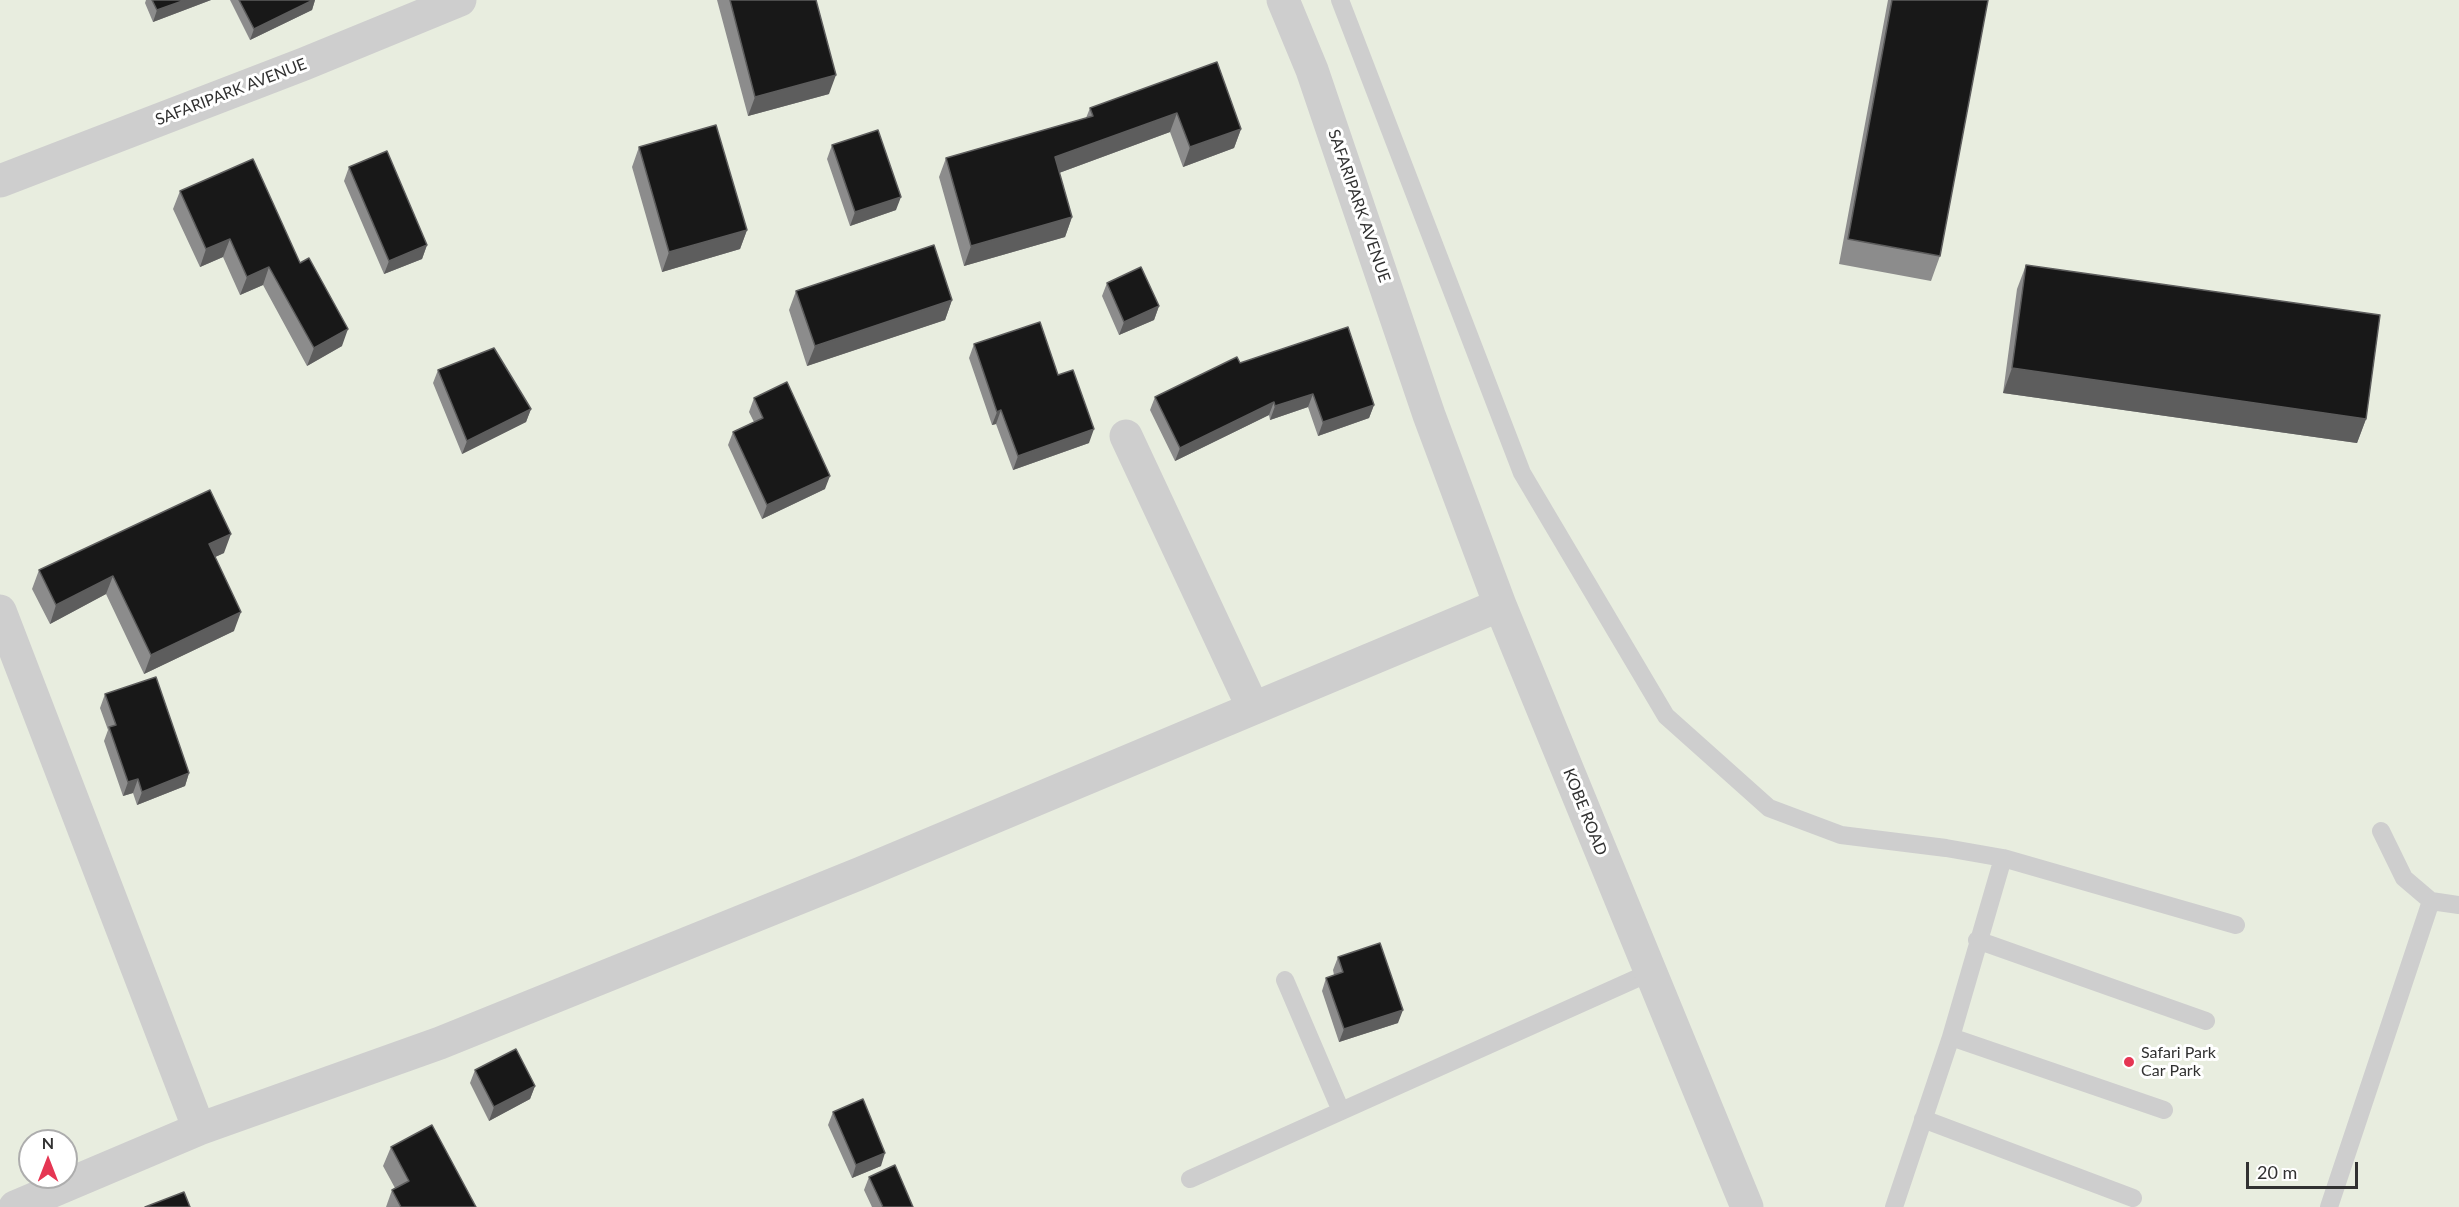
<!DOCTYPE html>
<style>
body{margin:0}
#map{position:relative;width:2459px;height:1207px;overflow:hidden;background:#fff;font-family:Lato,sans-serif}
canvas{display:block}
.north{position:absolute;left:18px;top:1129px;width:60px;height:60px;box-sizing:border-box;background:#fff;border:2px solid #adadad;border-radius:50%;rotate:0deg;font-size:16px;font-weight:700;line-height:24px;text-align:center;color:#313131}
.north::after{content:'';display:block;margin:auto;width:21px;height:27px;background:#e53653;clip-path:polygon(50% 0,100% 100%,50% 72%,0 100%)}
.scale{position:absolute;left:2246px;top:1162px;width:112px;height:27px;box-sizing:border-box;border:3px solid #313131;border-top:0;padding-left:8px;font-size:18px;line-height:21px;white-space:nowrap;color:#313131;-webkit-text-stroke:4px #fff;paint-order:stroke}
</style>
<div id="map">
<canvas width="2459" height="1207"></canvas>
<div class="north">N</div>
<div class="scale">20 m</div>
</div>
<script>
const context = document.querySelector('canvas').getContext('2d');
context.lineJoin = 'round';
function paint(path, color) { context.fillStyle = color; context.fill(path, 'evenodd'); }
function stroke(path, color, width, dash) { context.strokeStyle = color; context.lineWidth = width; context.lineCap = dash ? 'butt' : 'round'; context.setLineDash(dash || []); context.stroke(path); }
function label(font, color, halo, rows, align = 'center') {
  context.font = font + ' Lato,sans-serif'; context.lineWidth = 6; context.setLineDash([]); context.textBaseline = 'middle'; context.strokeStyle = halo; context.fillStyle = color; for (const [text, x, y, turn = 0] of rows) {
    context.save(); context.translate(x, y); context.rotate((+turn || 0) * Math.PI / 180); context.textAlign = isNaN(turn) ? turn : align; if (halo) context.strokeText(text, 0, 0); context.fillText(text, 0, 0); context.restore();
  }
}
paint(new Path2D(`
 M 0,0 L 2459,0 L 2459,1207 L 0,1207 ZM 30,1141 L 66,1141 L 66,1177 L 30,1177 Z`), '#e8eddf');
stroke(new Path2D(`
 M 1340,0 L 1522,473 L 1666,716 L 1769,808 L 1841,835 L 1946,848 L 2003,858 L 2236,925
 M 2381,831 L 2404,878 L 2431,901 L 2459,905
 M 1977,940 L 2206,1021
 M 1285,980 L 1341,1111
 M 1951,1037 L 2164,1110
 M 1923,1119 L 2133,1198
 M 1190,1179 L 1651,972
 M 1894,1207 L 1951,1037 L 2003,858
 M 2329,1207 L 2431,901`), '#cecece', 18);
stroke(new Path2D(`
 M 1283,0 L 1312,70 L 1429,415 L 1500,605 L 1747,1207
 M 0,181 L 304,64 L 460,0
 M 1126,436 L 1253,708
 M 0,611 L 199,1129
 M 15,1207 L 199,1129 L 440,1043 L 861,873 L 1500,605`), '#cecece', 33);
paint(new Path2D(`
 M 146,0 L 211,0 L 153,22 L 145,3 Z
 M 230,0 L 315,0 L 312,10 L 250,40 Z
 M 717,0 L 816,0 L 829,94 L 748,116 Z
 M 1888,0 L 1988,0 L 1940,256 L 1931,281 L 1839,264 Z
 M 1217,62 L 1241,129 L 1234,148 L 1183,167 L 1170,132 L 1059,173 L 1072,217 L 1065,237 L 964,266 L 939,177 L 946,158 L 1086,118 L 1090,108 Z
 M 832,145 L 896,210 L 850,226 L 827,159 Z
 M 639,147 L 747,230 L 740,249 L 662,272 L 632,167 Z
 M 349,167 L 427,245 L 422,259 L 384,274 L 344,181 Z
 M 180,191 L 300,263 L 342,346 L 307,366 L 263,285 L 240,295 L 223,257 L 200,267 L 173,209 Z
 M 2026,265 L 2366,419 L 2357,443 L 2003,393 L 2017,289 Z
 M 1107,283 L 1159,306 L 1154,320 L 1119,335 L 1102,296 Z
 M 796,291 L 952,300 L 945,320 L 807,366 L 789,310 Z
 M 974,344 L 1058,375 L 1089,443 L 1013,470 L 996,424 L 992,425 L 969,358 Z
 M 1240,363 L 1374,405 L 1369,418 L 1318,436 L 1308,407 L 1270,420 L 1269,415 L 1175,461 L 1150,410 L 1155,397 Z
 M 438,370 L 531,409 L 526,422 L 462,454 L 433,383 Z
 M 754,398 L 825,489 L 762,519 L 728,445 L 733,432 L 754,422 L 749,412 Z
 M 224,553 L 215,557 L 234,631 L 144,674 L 106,594 L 50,624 L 32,589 L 39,570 Z
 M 105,694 L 189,773 L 185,786 L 137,805 L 133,793 L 123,796 L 104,741 L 108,730 L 100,708 Z
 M 1338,957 L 1398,1023 L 1339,1042 L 1322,991 L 1326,978 L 1334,975 L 1333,970 Z
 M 475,1070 L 535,1086 L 530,1099 L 489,1121 L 470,1083 Z
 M 833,1112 L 881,1166 L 852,1178 L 828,1125 Z
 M 391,1147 L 476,1207 L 386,1207 L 392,1190 L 395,1188 L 383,1166 Z
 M 869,1177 L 913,1207 L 872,1207 L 864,1190 Z`), '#8c8c8c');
paint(new Path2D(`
 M 185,0 L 211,0 L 153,22 L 157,10 Z
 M 313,0 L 315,0 L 312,10 L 250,40 L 254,29 Z
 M 836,75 L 829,94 L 748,116 L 755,97 Z
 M 1177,113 L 1170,132 L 1048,177 L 1055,157 Z
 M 1241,129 L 1234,148 L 1183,167 L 1190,147 Z
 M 901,197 L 896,210 L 850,226 L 855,212 Z
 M 1072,217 L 1065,237 L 964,266 L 971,246 Z
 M 747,230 L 740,249 L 662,272 L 669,252 Z
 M 230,239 L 223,257 L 200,267 L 206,249 Z
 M 427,245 L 422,259 L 384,274 L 389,261 Z
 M 269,267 L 263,285 L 240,295 L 247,277 Z
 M 952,300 L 945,320 L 807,366 L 815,346 Z
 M 1159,306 L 1154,320 L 1119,335 L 1124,322 Z
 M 348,329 L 342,346 L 307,366 L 314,348 Z
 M 2012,368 L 2366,419 L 2357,443 L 2003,393 Z
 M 1313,394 L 1308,407 L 1270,420 L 1275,406 Z
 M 1274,402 L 1269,415 L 1175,461 L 1180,448 Z
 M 1374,405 L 1369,418 L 1318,436 L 1323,422 Z
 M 531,409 L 526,422 L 462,454 L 467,441 Z
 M 1001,410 L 996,424 L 992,425 L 997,412 Z
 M 1094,429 L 1089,443 L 1013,470 L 1018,456 Z
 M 830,476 L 825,489 L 762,519 L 767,505 Z
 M 231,534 L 224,553 L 202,563 L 209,544 Z
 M 113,576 L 106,594 L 50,624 L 56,605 Z
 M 241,612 L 234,631 L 144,674 L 151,655 Z
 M 189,773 L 185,786 L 137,805 L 142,792 Z
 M 138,779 L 133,793 L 123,796 L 128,782 Z
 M 1403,1010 L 1398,1023 L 1339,1042 L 1344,1029 Z
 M 535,1086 L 530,1099 L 489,1121 L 494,1107 Z
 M 885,1153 L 881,1166 L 852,1178 L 856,1165 Z`), '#5d5d5d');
const building = new Path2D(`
 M 152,0 L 185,0 L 157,10 Z
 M 239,0 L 313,0 L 254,29 Z
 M 730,0 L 816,0 L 836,75 L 755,97 Z
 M 1892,0 L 1988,0 L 1940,256 L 1848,239 Z
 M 1217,62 L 1241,129 L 1190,147 L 1177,113 L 1055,157 L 1072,217 L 971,246 L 946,158 L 1093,116 L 1090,108 Z
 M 716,125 L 747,230 L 669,252 L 639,147 Z
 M 878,130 L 901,197 L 855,212 L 832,145 Z
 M 387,151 L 427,245 L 389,261 L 349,167 Z
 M 253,159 L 300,263 L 309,258 L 348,329 L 314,348 L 269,267 L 247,277 L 230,239 L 206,249 L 180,191 Z
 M 934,245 L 952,300 L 815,346 L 796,291 Z
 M 2026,265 L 2380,315 L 2366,419 L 2012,368 Z
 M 1141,267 L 1159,306 L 1124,322 L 1107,283 Z
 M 1040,322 L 1058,375 L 1073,370 L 1094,429 L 1018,456 L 1001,410 L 997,412 L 974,344 Z
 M 1348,327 L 1374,405 L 1323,422 L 1313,394 L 1275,406 L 1274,402 L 1180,448 L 1155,397 L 1237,357 L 1240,363 Z
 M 494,348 L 531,409 L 467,441 L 438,370 Z
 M 787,382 L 830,476 L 767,505 L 733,432 L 763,418 L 754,398 Z
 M 210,490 L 231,534 L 209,544 L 241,612 L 151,655 L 113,576 L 56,605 L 39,570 Z
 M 156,677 L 189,773 L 142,792 L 138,779 L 128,782 L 109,727 L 116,725 L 105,694 Z
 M 1380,943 L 1403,1010 L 1344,1029 L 1326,978 L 1343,972 L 1338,957 Z
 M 516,1049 L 535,1086 L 494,1107 L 475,1070 Z
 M 863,1099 L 885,1153 L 856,1165 L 833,1112 Z
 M 432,1125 L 476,1207 L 401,1207 L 392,1190 L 409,1181 L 391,1147 Z
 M 895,1165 L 913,1207 L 883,1207 L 869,1177 Z
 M 184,1192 L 190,1207 L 145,1207 Z`);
paint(building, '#181818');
stroke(building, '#5d5d5d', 1.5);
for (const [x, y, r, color] of [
 [2129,1062,6,"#e53653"]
]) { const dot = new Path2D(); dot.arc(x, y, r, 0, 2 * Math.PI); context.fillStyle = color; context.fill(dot); stroke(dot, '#fff', 2); }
label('16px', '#313131', '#fff', [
 ["SAFARIPARK AVENUE",231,92,-21],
 ["SAFARIPARK AVENUE",1359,206,71],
 ["KOBE ROAD",1585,812,68]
]);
label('16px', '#313131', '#fff', [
 ["Safari Park",2141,1053],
 ["Car Park",2141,1071]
], 'left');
</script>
